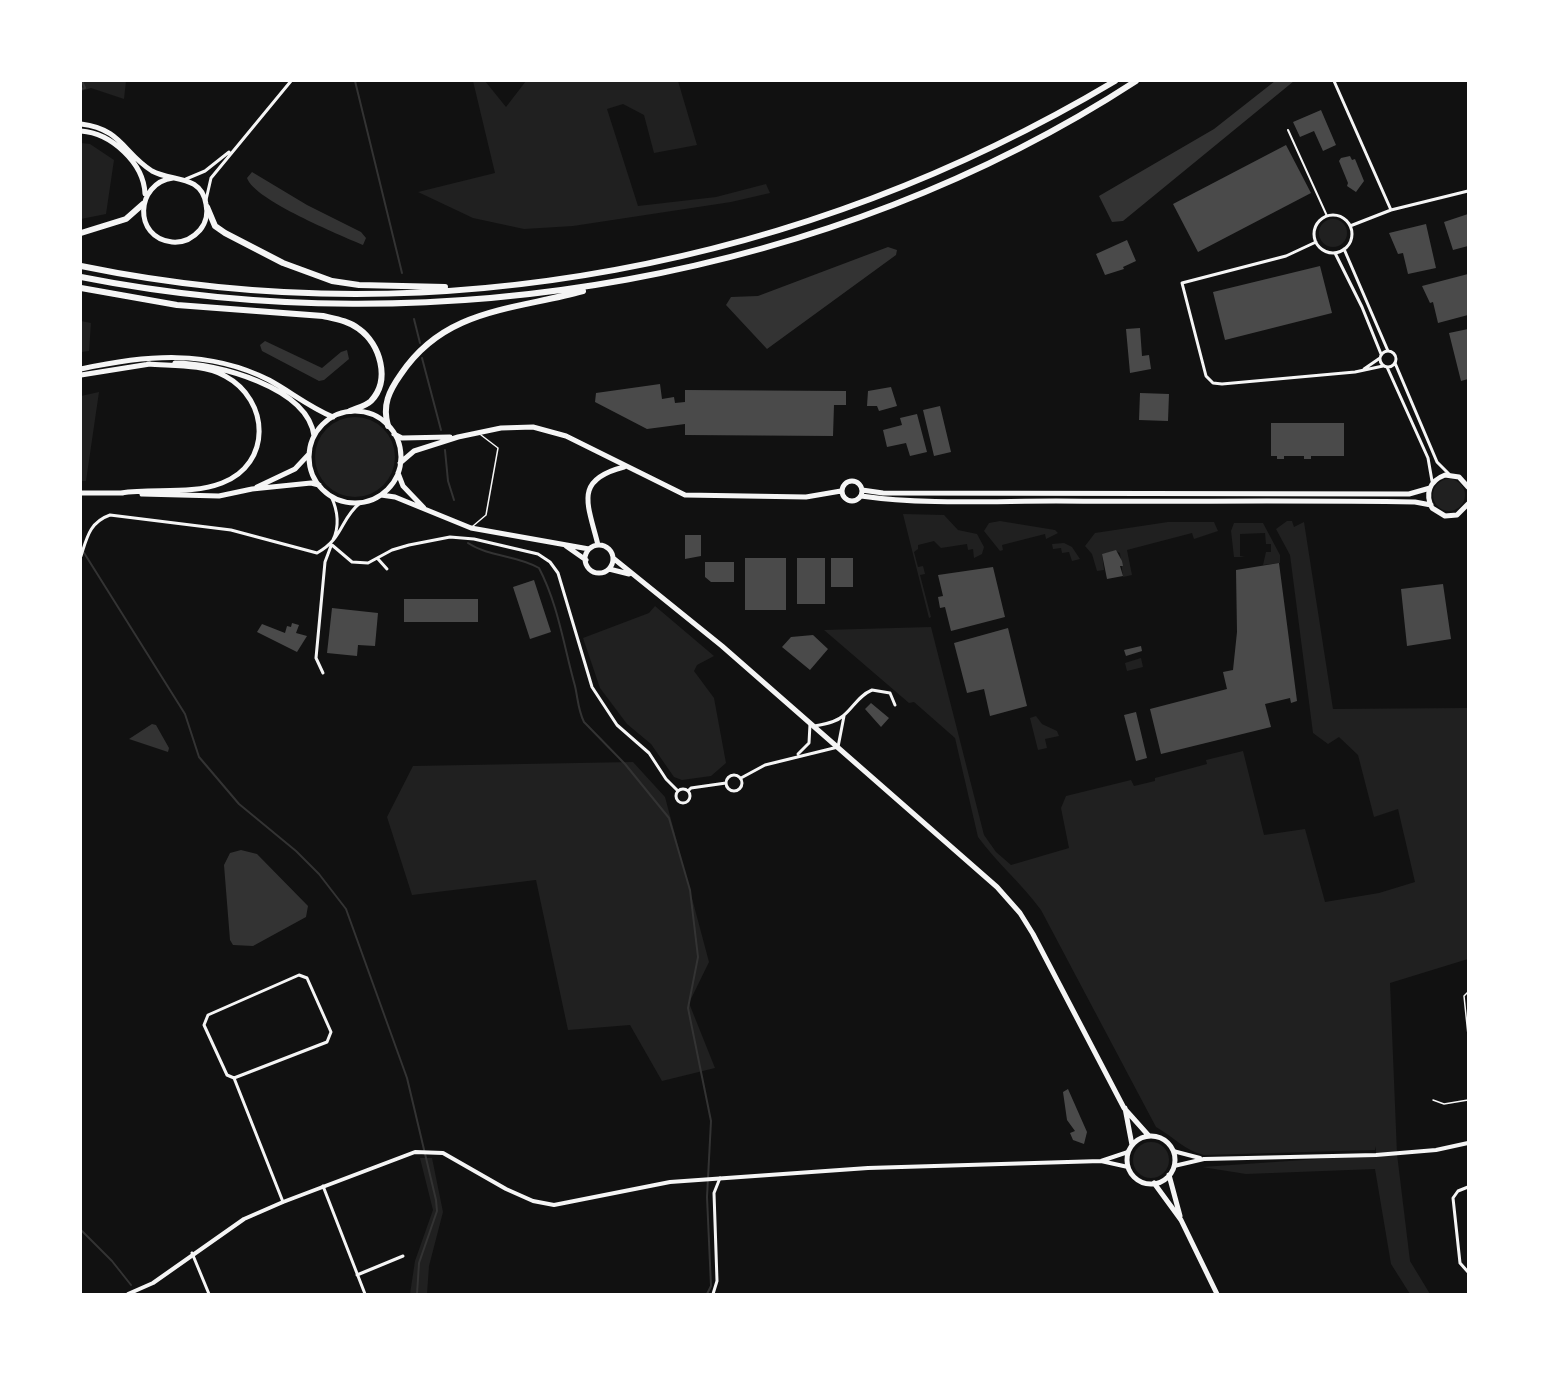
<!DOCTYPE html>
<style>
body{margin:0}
#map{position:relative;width:1549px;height:1375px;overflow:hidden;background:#111;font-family:Commissioner,sans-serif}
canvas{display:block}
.frame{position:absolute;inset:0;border:82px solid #fff;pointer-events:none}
</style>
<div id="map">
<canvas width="1549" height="1375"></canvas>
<div class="frame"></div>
</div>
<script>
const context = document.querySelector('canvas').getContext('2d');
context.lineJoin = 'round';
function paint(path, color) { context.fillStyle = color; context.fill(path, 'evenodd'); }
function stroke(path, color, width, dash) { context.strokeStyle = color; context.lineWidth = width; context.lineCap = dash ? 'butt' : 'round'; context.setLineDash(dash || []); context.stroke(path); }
paint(new Path2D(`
 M 81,81 L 126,81 L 124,99 L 91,88 L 81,91 Z
 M 473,81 L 485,81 L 506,107 L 526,81 L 678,81 L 697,145 L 654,153 L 644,115 L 623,104 L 607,109 L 638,206 L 716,197 L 766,184 L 770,193 L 731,202 L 573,226 L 524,229 L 473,218 L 418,192 L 495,173 Z
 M 81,143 L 90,144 L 114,160 L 106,214 L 81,219 Z
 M1319 233a14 14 0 1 1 28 0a14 14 0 1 1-28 0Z
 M 81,321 L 91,323 L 89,351 L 81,352 Z
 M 99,392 L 86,481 L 81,481 L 81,396 Z
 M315 457a40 40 0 1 1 80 0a40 40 0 1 1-80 0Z
 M1433 495a16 16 0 1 1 32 0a16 16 0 1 1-32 0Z
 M 903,514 L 944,515 L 958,530 L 977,534 L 984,547 L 982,554 L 974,558 L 973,549 L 968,550 L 967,544 L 941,548 L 934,541 L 918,545 L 918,549 L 914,552 L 918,567 L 923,566 L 925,574 L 920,575 L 931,617 L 929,618 Z
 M 1000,521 L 1055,530 L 1058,533 L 1046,539 L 1045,534 L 1002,545 L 1003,550 L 1000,551 L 984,531 L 989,523 Z
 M 1287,521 L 1292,521 L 1294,527 L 1304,522 L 1333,709 L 1468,708 L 1468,959 L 1390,983 L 1397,1154 L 1410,1261 L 1430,1294 L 1410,1294 L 1391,1264 L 1375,1169 L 1246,1174 L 1202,1167 L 1376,1155 L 1376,1146 L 1375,1150 L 1204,1155 C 1185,1151 1174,1137 1156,1127 L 1041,910 C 1022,884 997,863 978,837 L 955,738 L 914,702 L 909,703 L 824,630 L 931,627 L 984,835 L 996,852 L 1011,865 L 1069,848 L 1061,808 L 1066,796 L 1131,780 L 1134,786 L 1155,781 L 1155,778 L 1207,764 L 1206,760 L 1243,751 L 1264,835 L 1305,829 L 1325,902 L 1379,893 L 1415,882 L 1398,809 L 1374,817 L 1358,755 L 1339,737 L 1328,744 L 1313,733 L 1290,555 L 1276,529 Z
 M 1168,522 L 1214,522 L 1218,531 L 1194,539 L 1192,533 L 1127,550 L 1132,575 L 1123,577 L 1120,553 L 1116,551 L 1102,554 L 1104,570 L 1097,571 L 1092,554 L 1085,546 L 1095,533 Z
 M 1234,523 L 1263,523 L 1280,555 L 1280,563 L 1263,565 L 1266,552 L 1271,552 L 1271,544 L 1266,544 L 1265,533 L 1240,534 L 1240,556 L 1245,557 L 1234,557 L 1231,531 Z
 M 1064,543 L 1072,547 L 1080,559 L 1072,561 L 1069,552 L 1062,553 L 1061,548 L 1053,549 L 1052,544 Z
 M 655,606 L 714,656 L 697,665 L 694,671 L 714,698 L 726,763 L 711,776 L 682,780 L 674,777 L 651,744 L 627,724 L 600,688 L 583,638 L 649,613 Z
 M 1141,658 L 1143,667 L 1127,671 L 1125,663 Z
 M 1036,716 L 1042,724 L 1057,731 L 1059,736 L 1045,739 L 1047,748 L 1038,750 L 1030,718 Z
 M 633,762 L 665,797 L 709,962 L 689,1003 L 715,1068 L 662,1081 L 630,1025 L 568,1030 L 536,880 L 412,895 L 387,817 L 413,766 Z
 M1133 1160a18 18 0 1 1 36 0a18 18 0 1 1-36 0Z
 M 420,1158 L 432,1158 L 443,1212 L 429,1266 L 427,1294 L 410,1294 L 415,1261 L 433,1210 Z`), '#202020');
paint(new Path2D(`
 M 1275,81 L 1294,81 L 1123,221 L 1112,222 L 1099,196 L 1214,129 Z
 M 252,172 L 307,205 L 361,232 L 366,238 L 363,245 C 340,235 254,200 247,178 Z
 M 888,247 L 897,250 L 896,255 L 767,349 L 726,305 L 731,297 L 758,296 Z
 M 265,341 L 322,368 L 341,352 L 347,350 L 349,359 L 324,380 L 319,381 L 262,351 L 260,345 Z
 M 152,724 L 156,725 L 169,748 L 168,752 L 129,739 Z
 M 241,850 L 257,854 L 308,906 L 306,917 L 253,946 L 233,945 L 230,940 L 224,865 L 230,853 Z`), '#333');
stroke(new Path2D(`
 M 355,81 L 402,273
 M 81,89 L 85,88 L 82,81
 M 414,319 L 420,343
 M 422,358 L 441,430
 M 445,450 L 448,481 L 454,500
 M 468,543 C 489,557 517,555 539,568 C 558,604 564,647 575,686 C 578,699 578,710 584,722 L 625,764 L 669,818 L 690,890 L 698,957 L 688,1008 L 711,1121 L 707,1197 L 711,1286 L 707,1294
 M 81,548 L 185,714 L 199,757 L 239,804 L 296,851 L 319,874 L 346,909 L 407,1078 L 436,1200 L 437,1211 L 419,1263 L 417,1294
 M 81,1230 L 112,1261 L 131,1285`), '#333', 2);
paint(new Path2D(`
 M 1321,110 L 1336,145 L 1323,151 L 1314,131 L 1300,137 L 1293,122 Z
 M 1286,145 L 1311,193 L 1198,252 L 1173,204 Z
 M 1350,156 L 1352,160 L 1355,159 L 1364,181 L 1356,192 L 1347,186 L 1348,183 L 1339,161 L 1341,158 Z
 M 1468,214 L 1468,246 L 1453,250 L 1444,222 Z
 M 1426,224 L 1436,268 L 1408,274 L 1403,253 L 1398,254 L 1389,233 Z
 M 1127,240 L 1136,261 L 1123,267 L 1124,269 L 1105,275 L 1096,254 Z
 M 1320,266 L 1332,313 L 1225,340 L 1213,292 Z
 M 1468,274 L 1468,315 L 1438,323 L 1433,302 L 1430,303 L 1422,286 Z
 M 1140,328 L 1142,356 L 1149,355 L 1151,369 L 1130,373 L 1126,329 Z
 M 1468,329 L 1468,379 L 1461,381 L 1449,333 Z
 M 660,384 L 662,399 L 674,397 L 675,403 L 685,402 L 685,390 L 846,391 L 846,405 L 834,405 L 833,436 L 685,435 L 685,424 L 647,429 L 595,402 L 596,393 Z
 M 891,387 L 897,406 L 879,411 L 877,406 L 867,406 L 868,391 Z
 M 1140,393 L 1169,394 L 1168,421 L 1139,420 Z
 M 940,406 L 951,452 L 934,456 L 923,410 Z
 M 917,414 L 927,452 L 910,456 L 906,443 L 887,447 L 883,430 L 902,425 L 900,418 Z
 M 1271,423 L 1344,423 L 1344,456 L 1311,456 L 1311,459 L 1304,459 L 1304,456 L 1284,456 L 1284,459 L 1277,459 L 1277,456 L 1271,456 Z
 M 685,535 L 701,535 L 701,556 L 685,559 Z
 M 1116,550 L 1122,561 L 1123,566 L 1120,566 L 1123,576 L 1107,579 L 1102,554 Z
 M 745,558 L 786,558 L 786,610 L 745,610 Z
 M 797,558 L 825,558 L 825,604 L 797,604 Z
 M 831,558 L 853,558 L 853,587 L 831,587 Z
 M 705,562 L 734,562 L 734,582 L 711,582 L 705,577 Z
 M 1279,563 L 1297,701 L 1291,703 L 1290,698 L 1265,704 L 1271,727 L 1161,754 L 1150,709 L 1227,689 L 1223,672 L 1233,670 L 1237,632 L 1236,570 Z
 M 993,567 L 1005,617 L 951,631 L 945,607 L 940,608 L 938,597 L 943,596 L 938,575 Z
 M 534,580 L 551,632 L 530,639 L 513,587 Z
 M 1443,584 L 1451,639 L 1407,646 L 1401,589 Z
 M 404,599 L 478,599 L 478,622 L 404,622 Z
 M 332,608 L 378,613 L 375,646 L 358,645 L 357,656 L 327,653 Z
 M 292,623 L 299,625 L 296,633 L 307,636 L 297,652 L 257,632 L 262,624 L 285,633 L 287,626 L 291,627 Z
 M 1008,628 L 1027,706 L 990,716 L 984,689 L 967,693 L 954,643 Z
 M 813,635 L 828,649 L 810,670 L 782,647 L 791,637 Z
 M 1141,646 L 1142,651 L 1126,656 L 1124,650 Z
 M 871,703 L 889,718 L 881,727 L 865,709 Z
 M 1136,712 L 1147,758 L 1136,761 L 1124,715 Z
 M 1068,1089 L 1087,1132 L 1084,1144 L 1073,1140 L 1070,1133 L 1075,1131 L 1067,1120 L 1063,1092 Z`), '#4a4a4a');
stroke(new Path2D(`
 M 473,526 L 486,515 L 498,448 L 481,435
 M 1468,992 L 1464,996 L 1468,1035
 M 1433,1100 L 1444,1104 L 1468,1100`), '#f5f5f5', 1.5);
stroke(new Path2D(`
 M 1288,130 L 1327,216`), '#f5f5f5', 2);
stroke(new Path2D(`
 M 1334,81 L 1391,210
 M 186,179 L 205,171 L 229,152
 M 206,200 L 211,178 L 291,81
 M1314 234a19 19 0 1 1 38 0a19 19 0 1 1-38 0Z
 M 1350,226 L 1391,210 L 1468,191
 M 1316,242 L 1286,256 L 1182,283 L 1206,376 L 1213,383 L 1222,384 L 1355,372 L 1383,366
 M 1344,249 L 1388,351
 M 1335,253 L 1362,307 L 1381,354
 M1380 359a8 8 0 1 1 16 0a8 8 0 1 1-16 0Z
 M 1395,363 L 1437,462 L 1449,474
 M 1387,367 L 1428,458 L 1432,481
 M 1364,369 L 1380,358
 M 331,496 C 338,511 340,525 333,540
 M 332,545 L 352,562 L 368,563 L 392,550 L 409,545 L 450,537 L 474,539 L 538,554 L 550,562 L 558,573 L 592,687 L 617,725 L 649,753 L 666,779 L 678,791
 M 81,556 C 87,537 90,522 110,515 L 231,530 L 317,553 C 344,538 340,519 360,503
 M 378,559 L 387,569
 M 323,673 L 316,658 L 325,562 L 331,546
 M 815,726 C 824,724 835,723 843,716 C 854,707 858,696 872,690 L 890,693 L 895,705
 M 798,754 L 809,743 L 810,724
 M726 783a8 8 0 1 1 16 0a8 8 0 1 1-16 0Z
 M 741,778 L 765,765 L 838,747 L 844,716
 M676 796a7 7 0 1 1 14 0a7 7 0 1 1-14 0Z
 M 688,791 L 691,788 L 726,783
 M 234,1078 L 327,1042 L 331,1032 L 307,978 L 299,975 L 208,1015 L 204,1025 L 227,1075 L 234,1078 L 283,1202
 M 323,1186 L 365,1294
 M 1468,1187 L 1458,1191 L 1453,1198 L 1460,1263 L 1468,1272
 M 192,1253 L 209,1294
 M 357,1275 L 403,1256
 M 713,1294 L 717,1281 L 714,1193 L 720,1178`), '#f5f5f5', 3);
stroke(new Path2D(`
 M 1173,1151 L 1200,1158
 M 1101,1161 L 1128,1167
 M 1174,1166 L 1204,1159 L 1376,1155 L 1436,1150 L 1468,1143
 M 128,1294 L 153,1283 L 244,1219 L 283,1202 L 415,1152 L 443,1153 L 506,1189 L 533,1201 L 554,1205 L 670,1182 L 868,1168 L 1101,1161 L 1128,1152`), '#f5f5f5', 4);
stroke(new Path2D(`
 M 81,124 C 122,129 123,153 152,171 C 172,182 201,174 206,204 C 208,213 206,223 200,230 C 193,238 183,243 172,242 C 133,238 135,183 173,178
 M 81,131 C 111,133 144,163 145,194
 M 175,363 C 216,363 308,387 314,436
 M 81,369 C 146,355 208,349 269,380 C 291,392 309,407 333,417
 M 81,375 L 150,364
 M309 457a46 46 0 1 1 92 0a46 46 0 1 1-92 0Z
 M 394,434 L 402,438 L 450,437
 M 400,463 L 414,451 L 458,437 L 501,428 L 533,427 L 566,436 L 685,495 L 806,497 L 841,491
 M 398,473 L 403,486 L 424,508
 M842 491a10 10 0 1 1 20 0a10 10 0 1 1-20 0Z
 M 257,487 L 295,469 L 309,454
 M 1468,487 L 1459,477 L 1445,475 C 1429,481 1425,494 1432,508 L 1445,516 L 1457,515 L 1468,504
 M 862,490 L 883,493 L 1409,494 L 1430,488
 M 81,493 L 123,493
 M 121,493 C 153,488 191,495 222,483 C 272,464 270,400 225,376 C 204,364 172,366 148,364
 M 142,494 L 219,496 L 252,489 L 311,483 L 319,485
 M 381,495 L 395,497 L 471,528 L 589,549
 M 861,496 C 924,505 992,501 1056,501 C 1175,502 1295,500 1415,502 L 1431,505
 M 598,545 C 588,504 573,480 624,467
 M585 559a14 14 0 1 1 28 0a14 14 0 1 1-28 0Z
 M 566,546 L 586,560
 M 613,558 L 722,646 L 997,887 L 1020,913 L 1033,934 L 1124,1108 L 1149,1136
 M 609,569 L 629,574
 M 1125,1108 L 1132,1145
 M1127 1160a24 24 0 1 1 48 0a24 24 0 1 1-48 0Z
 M 1169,1175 L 1180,1216
 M 1154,1183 L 1181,1220 L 1217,1294`), '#f5f5f5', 5);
stroke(new Path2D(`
 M 207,207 L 215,226 L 225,233 L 283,263 L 332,281 L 359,285 L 445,287
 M 81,233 L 126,219 L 143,204
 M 81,266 C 436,339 806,265 1115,81
 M 81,277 C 435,347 832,279 1136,81
 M 81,288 L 177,305 L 323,316 C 336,319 349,321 359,329 C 380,344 391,380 371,401 C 366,406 357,408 350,411
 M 388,426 C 382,405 389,391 401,374 C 445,308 514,310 583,291`), '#f5f5f5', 6);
</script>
